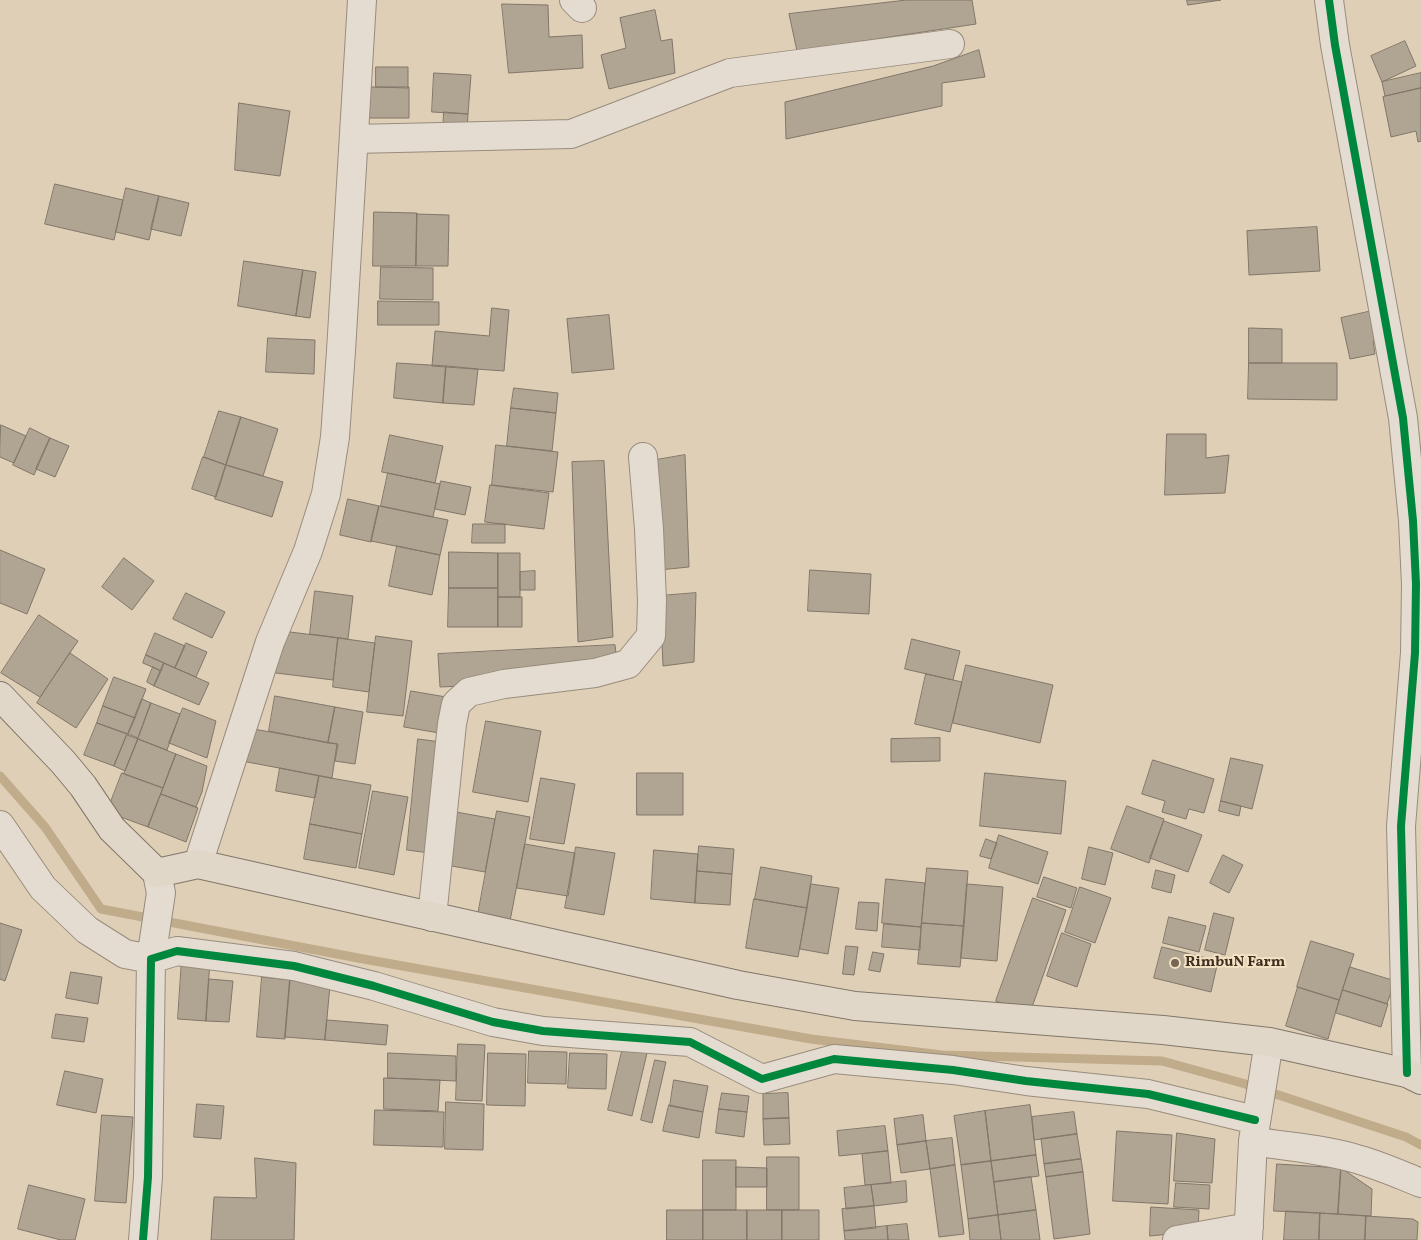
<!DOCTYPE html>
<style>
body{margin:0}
canvas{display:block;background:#dfcfb6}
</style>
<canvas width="1421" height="1240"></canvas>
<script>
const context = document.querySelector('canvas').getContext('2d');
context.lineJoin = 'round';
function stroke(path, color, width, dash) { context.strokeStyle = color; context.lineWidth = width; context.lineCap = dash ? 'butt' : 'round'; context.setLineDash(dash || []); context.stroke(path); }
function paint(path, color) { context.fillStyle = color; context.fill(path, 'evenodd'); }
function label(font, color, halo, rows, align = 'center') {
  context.font = font + ' Vollkorn,serif'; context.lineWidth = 4; context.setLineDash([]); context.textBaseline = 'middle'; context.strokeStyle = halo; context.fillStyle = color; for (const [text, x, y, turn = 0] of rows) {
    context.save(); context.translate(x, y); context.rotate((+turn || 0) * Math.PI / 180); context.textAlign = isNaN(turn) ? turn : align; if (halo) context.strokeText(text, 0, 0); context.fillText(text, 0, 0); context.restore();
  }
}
stroke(new Path2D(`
 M 0,776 L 45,827 L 101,909 L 358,958 L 811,1039 L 942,1055 L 1162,1061 L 1242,1083 L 1406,1137 L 1421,1145`), '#c0ab8b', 9);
const building = new Path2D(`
 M 907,0 L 972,0 L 976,24 L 797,51 L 789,14 Z
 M 1187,0 L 1221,0 L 1188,5 Z
 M 502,4 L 548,5 L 549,37 L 582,35 L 583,68 L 509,73 Z
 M 655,10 L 661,41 L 672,39 L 675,73 L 609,89 L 601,55 L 626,48 L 620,18 Z
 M 1405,41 L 1416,66 L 1382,82 L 1371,56 Z
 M 979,50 L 985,77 L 942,83 L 942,106 L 786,139 L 785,102 L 933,66 Z
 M 376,67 L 408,67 L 408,88 L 376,87 Z
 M 434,73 L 471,75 L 468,114 L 432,112 Z
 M 1421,73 L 1421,88 L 1385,96 L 1382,82 Z
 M 369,87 L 409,87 L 409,118 L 369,118 Z
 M 1421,88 L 1421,141 L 1418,142 L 1416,131 L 1391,137 L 1383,97 Z
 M 239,103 L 290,111 L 280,176 L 235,170 Z
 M 444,112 L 468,114 L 467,133 L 443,131 Z
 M 55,184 L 123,200 L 114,240 L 45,224 Z
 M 126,188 L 159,196 L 149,240 L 116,232 Z
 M 159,196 L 189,203 L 181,236 L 151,229 Z
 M 374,212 L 417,213 L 416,266 L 373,266 Z
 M 417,214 L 449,215 L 448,266 L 416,266 Z
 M 1317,227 L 1320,271 L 1249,275 L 1247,231 Z
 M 244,261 L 303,270 L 296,316 L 238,306 Z
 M 381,267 L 433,268 L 433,300 L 380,299 Z
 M 303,270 L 316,272 L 310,318 L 296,316 Z
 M 378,301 L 439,302 L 439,325 L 378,325 Z
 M 492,308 L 509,310 L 504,371 L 432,366 L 435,331 L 489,336 Z
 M 1372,311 L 1377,340 L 1373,341 L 1375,354 L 1350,359 L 1341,318 Z
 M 609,315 L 614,369 L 572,373 L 567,319 Z
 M 1249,328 L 1282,329 L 1282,363 L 1249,363 Z
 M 268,338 L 315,340 L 314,374 L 266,372 Z
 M 397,363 L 446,366 L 443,403 L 394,398 Z
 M 1249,363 L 1337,363 L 1337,400 L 1248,399 Z
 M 446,366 L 478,369 L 474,405 L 443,403 Z
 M 514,388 L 558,393 L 556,413 L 511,408 Z
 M 511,408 L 556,413 L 552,451 L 507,446 Z
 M 219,411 L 241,417 L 226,465 L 204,457 Z
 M 241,417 L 278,429 L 263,476 L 226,465 Z
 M 1,425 L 26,436 L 14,463 L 0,457 Z
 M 30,428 L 50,438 L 34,475 L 13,465 Z
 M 1167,434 L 1206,434 L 1206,458 L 1229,455 L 1225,493 L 1165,495 Z
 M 390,435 L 443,446 L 435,483 L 382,472 Z
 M 50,438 L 69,446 L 55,477 L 36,469 Z
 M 496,445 L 558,452 L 553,492 L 492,485 Z
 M 685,455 L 689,567 L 659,570 L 656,460 Z
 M 203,457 L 226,465 L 216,497 L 192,489 Z
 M 604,461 L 613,637 L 578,642 L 572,462 Z
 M 226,465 L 283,482 L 272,517 L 215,499 Z
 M 388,473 L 440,484 L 433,517 L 381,506 Z
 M 441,481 L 471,487 L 465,515 L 435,509 Z
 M 490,485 L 549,493 L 544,529 L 485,522 Z
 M 348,499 L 379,506 L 371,542 L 340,535 Z
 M 379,506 L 448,520 L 440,555 L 371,541 Z
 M 473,524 L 505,524 L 505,543 L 472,543 Z
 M 397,546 L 440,555 L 432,595 L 389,586 Z
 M 0,550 L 45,569 L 27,614 L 0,603 Z
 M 449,552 L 498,553 L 498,588 L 449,588 Z
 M 498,553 L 520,553 L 520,597 L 498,597 Z
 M 124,558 L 154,581 L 132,610 L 102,587 Z
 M 810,570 L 871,574 L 869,614 L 808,611 Z
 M 535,571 L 535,590 L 520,590 L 520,572 Z
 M 449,588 L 498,588 L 498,627 L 448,627 Z
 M 315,591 L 353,596 L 348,639 L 310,634 Z
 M 186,593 L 225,612 L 212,638 L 173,619 Z
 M 696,593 L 694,662 L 663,666 L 660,596 Z
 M 498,597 L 522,597 L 522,627 L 498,627 Z
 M 39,615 L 78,641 L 40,697 L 1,673 Z
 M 282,631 L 338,638 L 333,680 L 276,673 Z
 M 155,633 L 185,646 L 175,668 L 146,655 Z
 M 376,636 L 412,641 L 403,716 L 367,712 Z
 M 338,638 L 375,643 L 369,692 L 333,687 Z
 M 912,639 L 960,651 L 953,680 L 905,669 Z
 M 186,643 L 207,652 L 196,677 L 175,668 Z
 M 615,645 L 619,679 L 440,687 L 438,654 Z
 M 70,653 L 108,679 L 76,728 L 37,703 Z
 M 146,655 L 164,663 L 161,671 L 143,663 Z
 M 164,663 L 209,683 L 199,705 L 154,686 Z
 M 966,665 L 1053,685 L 1040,743 L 953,723 Z
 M 153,667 L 161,671 L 154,686 L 147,682 Z
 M 926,674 L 962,682 L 950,732 L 915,724 Z
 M 114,677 L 146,689 L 135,718 L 103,706 Z
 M 411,691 L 452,698 L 445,734 L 404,727 Z
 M 275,696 L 335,707 L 328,743 L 269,731 Z
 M 142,699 L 151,703 L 138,738 L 128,734 Z
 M 151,703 L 180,714 L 167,750 L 138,739 Z
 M 103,706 L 135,718 L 128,734 L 97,723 Z
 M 335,707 L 363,712 L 355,764 L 335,761 L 338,744 L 328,743 Z
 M 183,708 L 216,721 L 207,758 L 169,743 Z
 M 486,721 L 541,731 L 528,802 L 473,792 Z
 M 97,723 L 127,734 L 114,766 L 84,755 Z
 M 248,728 L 337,744 L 332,778 L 242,761 Z
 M 127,735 L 138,739 L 125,771 L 114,766 Z
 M 940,738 L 940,761 L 891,762 L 891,739 Z
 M 138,739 L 176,754 L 163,788 L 124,774 Z
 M 418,739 L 441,742 L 430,853 L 407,850 Z
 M 176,754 L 207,766 L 202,792 L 196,807 L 161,794 Z
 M 1231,758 L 1263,765 L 1252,809 L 1221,801 Z
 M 1153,760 L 1214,779 L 1204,813 L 1189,809 L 1186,819 L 1162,812 L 1165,801 L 1142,794 Z
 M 280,768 L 319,776 L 315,798 L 276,791 Z
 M 122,773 L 163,788 L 148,827 L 107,812 Z
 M 637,773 L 683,773 L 683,815 L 637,815 Z
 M 985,773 L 1066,781 L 1061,834 L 980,826 Z
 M 319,776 L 371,785 L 362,834 L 310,824 Z
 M 541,778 L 575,784 L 564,844 L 530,839 Z
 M 373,791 L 408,797 L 394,875 L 359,868 Z
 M 161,794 L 198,808 L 186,842 L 148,827 Z
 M 1221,801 L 1241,806 L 1239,816 L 1219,811 Z
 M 1127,806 L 1164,819 L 1149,863 L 1111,849 Z
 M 497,811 L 530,817 L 510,921 L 478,915 Z
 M 456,812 L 495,819 L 485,872 L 446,865 Z
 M 1164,821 L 1202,835 L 1188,872 L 1150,858 Z
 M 310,824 L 362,834 L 356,868 L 304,859 Z
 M 999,835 L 1048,852 L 1038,884 L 989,868 Z
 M 986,839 L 997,843 L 991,859 L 980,856 Z
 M 525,844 L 575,853 L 568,896 L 517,888 Z
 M 699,846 L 734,849 L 732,874 L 697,871 Z
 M 576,847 L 615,853 L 604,915 L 565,908 Z
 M 1089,847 L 1113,853 L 1105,885 L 1082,879 Z
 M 654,850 L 698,854 L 695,903 L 651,899 Z
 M 1223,855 L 1243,865 L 1229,893 L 1210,883 Z
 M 761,867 L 812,876 L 807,908 L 755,899 Z
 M 927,868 L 968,871 L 964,926 L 922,923 Z
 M 1156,870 L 1175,875 L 1171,893 L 1152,888 Z
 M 697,871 L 732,874 L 730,905 L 695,903 Z
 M 1044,877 L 1077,888 L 1071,908 L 1037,897 Z
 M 886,879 L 925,883 L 921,927 L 882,923 Z
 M 811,884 L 839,888 L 828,954 L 800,949 Z
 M 967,884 L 1003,887 L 997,961 L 961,958 Z
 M 1080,887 L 1111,898 L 1095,943 L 1065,932 Z
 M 1033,898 L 1066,910 L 1030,1013 L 996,1001 Z
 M 754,899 L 807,908 L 798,957 L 746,948 Z
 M 859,902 L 879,903 L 877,931 L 856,929 Z
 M 1214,913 L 1234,918 L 1225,955 L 1205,950 Z
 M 1169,917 L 1206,926 L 1199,952 L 1163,943 Z
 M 0,923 L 22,930 L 5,981 L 0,979 Z
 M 922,923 L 964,926 L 960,967 L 918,964 Z
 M 884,924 L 921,927 L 920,950 L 882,947 Z
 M 1062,933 L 1091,944 L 1077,987 L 1047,976 Z
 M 1311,941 L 1354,954 L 1339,1000 L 1297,987 Z
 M 846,946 L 858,947 L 854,975 L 843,974 Z
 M 1162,947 L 1218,961 L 1211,992 L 1154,978 Z
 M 873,952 L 884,954 L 880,972 L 869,970 Z
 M 182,958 L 210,960 L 206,1021 L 178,1019 Z
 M 1350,967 L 1392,980 L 1393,986 L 1387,1004 L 1343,990 Z
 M 71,972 L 102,977 L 98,1004 L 66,998 Z
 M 262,977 L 290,980 L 285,1039 L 257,1037 Z
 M 209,979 L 233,981 L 229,1022 L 206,1021 Z
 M 290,980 L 319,982 L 330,985 L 325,1040 L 285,1037 Z
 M 1298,987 L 1339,1000 L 1328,1039 L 1286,1026 Z
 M 1343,990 L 1388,1004 L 1381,1027 L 1336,1013 Z
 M 56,1014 L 88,1018 L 84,1042 L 52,1038 Z
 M 327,1020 L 388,1025 L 386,1045 L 325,1040 Z
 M 624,1043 L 648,1049 L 632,1116 L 608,1110 Z
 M 458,1044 L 485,1045 L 482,1101 L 456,1100 Z
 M 529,1051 L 567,1052 L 566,1084 L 528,1083 Z
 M 388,1053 L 456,1056 L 456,1081 L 388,1078 Z
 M 488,1053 L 526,1054 L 525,1106 L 487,1105 Z
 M 570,1053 L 607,1054 L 606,1089 L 568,1088 Z
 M 655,1060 L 666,1062 L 652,1123 L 641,1120 Z
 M 65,1071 L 103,1079 L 96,1113 L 57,1105 Z
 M 384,1078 L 440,1080 L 438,1111 L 384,1109 Z
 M 674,1080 L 708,1086 L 703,1112 L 670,1106 Z
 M 722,1093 L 749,1096 L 747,1112 L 719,1109 Z
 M 788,1093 L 789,1118 L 763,1119 L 763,1094 Z
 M 446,1102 L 484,1104 L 483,1150 L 445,1149 Z
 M 197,1104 L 224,1106 L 221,1139 L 194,1137 Z
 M 669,1105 L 703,1112 L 699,1138 L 663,1131 Z
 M 1030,1105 L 1036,1155 L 991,1161 L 985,1111 Z
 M 719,1109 L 747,1112 L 744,1137 L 716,1133 Z
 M 375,1110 L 444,1112 L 443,1147 L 374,1145 Z
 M 985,1111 L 991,1161 L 961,1165 L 954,1116 Z
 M 1074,1112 L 1077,1134 L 1034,1140 L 1032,1117 Z
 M 102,1115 L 133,1117 L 126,1203 L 95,1201 Z
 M 923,1115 L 926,1141 L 897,1145 L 894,1119 Z
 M 789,1118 L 790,1144 L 764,1145 L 763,1119 Z
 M 885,1126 L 888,1151 L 839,1156 L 837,1131 Z
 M 1117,1131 L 1172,1135 L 1168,1204 L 1113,1201 Z
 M 1177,1133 L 1215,1139 L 1212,1183 L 1174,1181 Z
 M 1077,1134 L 1081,1159 L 1044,1164 L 1041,1139 Z
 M 952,1138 L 955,1165 L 930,1169 L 926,1141 Z
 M 926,1141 L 930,1169 L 901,1173 L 897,1145 Z
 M 888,1151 L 891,1183 L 865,1185 L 862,1154 Z
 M 1036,1155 L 1039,1176 L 994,1182 L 991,1161 Z
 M 767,1157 L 799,1157 L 799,1210 L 767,1210 Z
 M 255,1158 L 296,1163 L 294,1240 L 211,1240 L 214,1197 L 256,1198 Z
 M 1081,1159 L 1083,1172 L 1046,1177 L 1044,1164 Z
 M 703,1160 L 736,1160 L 736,1210 L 703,1210 Z
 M 991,1161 L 998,1215 L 968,1219 L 961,1165 Z
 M 1277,1164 L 1341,1168 L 1338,1214 L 1274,1211 Z
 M 955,1165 L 964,1234 L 939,1237 L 930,1169 Z
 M 736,1167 L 767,1168 L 767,1187 L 736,1187 Z
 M 1341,1168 L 1372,1189 L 1371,1216 L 1338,1214 Z
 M 1083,1172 L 1090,1234 L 1054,1239 L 1046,1177 Z
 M 1031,1177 L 1036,1210 L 998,1215 L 994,1182 Z
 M 906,1181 L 907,1202 L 874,1206 L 871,1185 Z
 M 1176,1183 L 1210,1185 L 1209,1209 L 1174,1207 Z
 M 29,1185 L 85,1199 L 75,1240 L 61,1240 L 18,1229 Z
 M 871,1185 L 874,1206 L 846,1209 L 844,1188 Z
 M 874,1206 L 876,1228 L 844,1231 L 842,1209 Z
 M 1151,1207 L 1199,1210 L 1198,1231 L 1150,1236 Z
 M 667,1210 L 703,1210 L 703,1240 L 667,1240 Z
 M 703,1210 L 747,1210 L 747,1240 L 703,1240 Z
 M 747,1210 L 782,1210 L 782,1240 L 747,1240 Z
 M 782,1210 L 819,1210 L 819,1240 L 782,1240 Z
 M 1036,1210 L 1040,1240 L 1001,1240 L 998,1215 Z
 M 1286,1211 L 1320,1213 L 1319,1240 L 1284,1240 Z
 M 1320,1213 L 1366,1216 L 1365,1240 L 1319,1240 Z
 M 998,1215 L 1001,1240 L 970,1240 L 968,1219 Z
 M 1366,1216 L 1413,1219 L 1418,1222 L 1417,1240 L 1365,1240 Z
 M 907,1224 L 909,1240 L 888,1240 L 887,1226 Z
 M 887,1226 L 888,1240 L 845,1240 L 844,1231 Z`);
paint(building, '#b0a493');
stroke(building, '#817769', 1);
const minor = new Path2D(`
 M 574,0 L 582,8
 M 1329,0 L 1335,45 L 1403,418 L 1413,521 L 1416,584 L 1415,653 L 1401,826 L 1407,1073
 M 354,139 L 571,134 L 730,73 L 950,44
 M 0,825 L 43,888 L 87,930 L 125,954 L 151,959 L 161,893 L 157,873
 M 198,864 L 270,642 L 308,551 L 326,494 L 335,437 L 341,351 L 362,0
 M 432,917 L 452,724 L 456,704 L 469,692 L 504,684 L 595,673 L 628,664 L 651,636 L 652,601 L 649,529 L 643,457
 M 1253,1141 C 1288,1147 1325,1149 1360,1160 C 1381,1166 1401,1175 1421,1183
 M 143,1240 L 148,1177 L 151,959 L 177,951 L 294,966 L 374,986 L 493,1022 L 543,1031 L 690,1042 L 762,1079 L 834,1059 L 953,1070 L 1026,1081 L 1148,1094 L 1255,1120
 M 1177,1240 L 1249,1227
 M 1248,1240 L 1253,1141 L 1269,1042`);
const major = new Path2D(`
 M 0,696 L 63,762 L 83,786 L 112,829 L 157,873 L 198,864 L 738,985 L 855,1006 L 1163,1030 L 1269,1042 L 1407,1073 L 1421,1080`);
stroke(minor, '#988c7d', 30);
stroke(major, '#817769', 30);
stroke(minor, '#e4dcd0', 28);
stroke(major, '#e0d7c8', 28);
stroke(new Path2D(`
 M 1329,0 L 1335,45 L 1403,418 L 1413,521 L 1416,584 L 1415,653 L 1401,826 L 1407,1073
 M 143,1240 L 148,1177 L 151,959 L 177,951 L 294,966 L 374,986 L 493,1022 L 543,1031 L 690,1042 L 762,1079 L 834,1059 L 953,1070 L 1026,1081 L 1148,1094 L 1255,1120`), '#00873e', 8);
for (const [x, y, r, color] of [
 [1175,963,5,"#766655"]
]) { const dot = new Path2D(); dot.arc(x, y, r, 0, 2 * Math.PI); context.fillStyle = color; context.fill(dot); stroke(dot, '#f5e2c4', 2); }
label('bold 15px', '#3d2e21', '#f5e2c4', [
 ["RimbuN Farm",1185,963]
], 'left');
</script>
